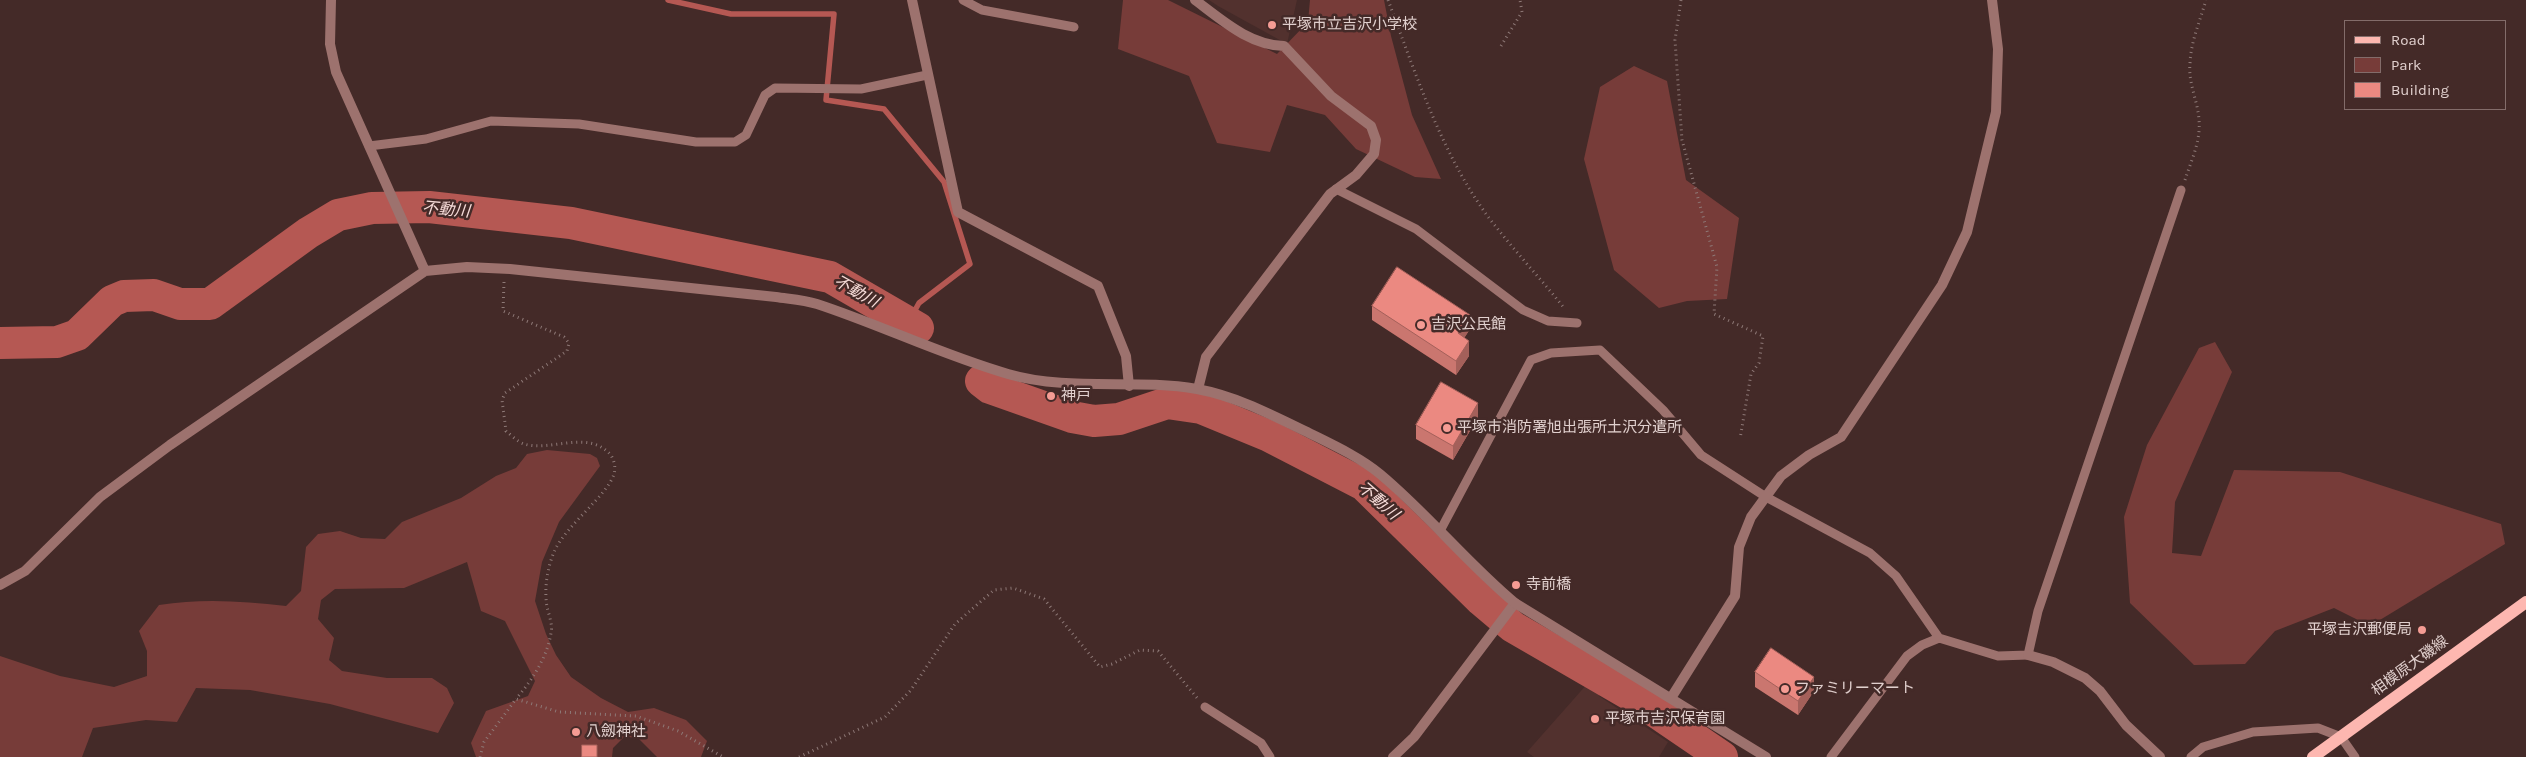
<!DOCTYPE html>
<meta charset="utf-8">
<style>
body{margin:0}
#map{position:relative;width:2526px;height:757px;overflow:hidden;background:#442a28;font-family:Karla,sans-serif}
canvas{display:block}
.legend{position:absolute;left:2344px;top:20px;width:162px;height:90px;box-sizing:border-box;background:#442a28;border:1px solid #836c6a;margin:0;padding:6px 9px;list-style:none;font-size:15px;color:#e1d0ce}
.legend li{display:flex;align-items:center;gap:10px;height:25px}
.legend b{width:25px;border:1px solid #836c6a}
</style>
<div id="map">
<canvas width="2526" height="757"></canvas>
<ul class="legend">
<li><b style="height:6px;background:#fdb7b0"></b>Road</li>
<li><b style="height:14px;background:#773c39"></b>Park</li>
<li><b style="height:14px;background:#eb8981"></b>Building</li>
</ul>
</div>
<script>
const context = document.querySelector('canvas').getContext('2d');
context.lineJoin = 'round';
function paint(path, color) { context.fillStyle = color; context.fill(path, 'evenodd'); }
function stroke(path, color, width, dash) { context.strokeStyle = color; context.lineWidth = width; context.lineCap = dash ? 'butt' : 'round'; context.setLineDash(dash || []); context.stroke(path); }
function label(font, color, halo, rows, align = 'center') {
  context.font = font + ' Karla,"Noto Sans JP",sans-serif'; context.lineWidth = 5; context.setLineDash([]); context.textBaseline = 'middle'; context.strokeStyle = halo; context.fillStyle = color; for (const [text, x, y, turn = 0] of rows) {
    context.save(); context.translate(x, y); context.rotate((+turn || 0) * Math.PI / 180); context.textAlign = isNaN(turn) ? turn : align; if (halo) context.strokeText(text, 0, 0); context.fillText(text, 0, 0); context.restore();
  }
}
paint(new Path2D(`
 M 1209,0 L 1297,0 L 1287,44 L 1218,6 Z
 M 1588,683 L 1601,692 L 1599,696 L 1668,742 L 1659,757 L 1534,757 L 1527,752 Z`), '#52312e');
paint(new Path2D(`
 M 1123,0 L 1168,0 L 1277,54 L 1308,22 L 1310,0 L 1384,0 L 1391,36 L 1412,115 L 1441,179 L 1415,177 L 1356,149 L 1325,115 L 1287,105 L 1270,152 L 1217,143 L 1189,76 L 1118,49 Z
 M 1634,66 L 1667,81 L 1686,180 L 1739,218 L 1727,299 L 1687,301 L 1659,308 L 1614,270 L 1584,159 L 1600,87 Z
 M 2215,342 L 2232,372 L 2175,502 L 2172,553 L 2201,556 L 2234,470 L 2340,472 L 2501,524 L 2505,544 L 2370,626 L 2334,608 L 2275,631 L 2245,664 L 2194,665 L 2130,603 L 2124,517 L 2147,445 L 2199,348 Z
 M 547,450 L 590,454 L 597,458 L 600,466 L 559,522 L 542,562 L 535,601 L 546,634 L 556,655 L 571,677 L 601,698 L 628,712 L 654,708 L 686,720 L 707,741 L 701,757 L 657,757 L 639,739 L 625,736 L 613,748 L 612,757 L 476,757 L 471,743 L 486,711 L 528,696 L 535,681 L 505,621 L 481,611 L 467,562 L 404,588 L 335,589 L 321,600 L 318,619 L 334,638 L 329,660 L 342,671 L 387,678 L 432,678 L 447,688 L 454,703 L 438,733 L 330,704 L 250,690 L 196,688 L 177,722 L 146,720 L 93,728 L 82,757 L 0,757 L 0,656 L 60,676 L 114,687 L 147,676 L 147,651 L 139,631 L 159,605 C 202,598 243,601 286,606 L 301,591 L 306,547 L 318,534 L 340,531 L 361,538 L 385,539 L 402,522 L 461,498 L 496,476 L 516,468 L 527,454 Z`), '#773c39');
stroke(new Path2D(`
 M 668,0 L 731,14 L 834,14 L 826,100 L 884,109 L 944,182 L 970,264 L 919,303 L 909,321`), '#b55853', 5.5);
stroke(new Path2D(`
 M 0,343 L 57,342 L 77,335 L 112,301 L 124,296 L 154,295 L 180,304 L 210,304 L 308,233 L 338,215 L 372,208 L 429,207 L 571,223 L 830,277 L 918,328
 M 981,381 L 990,388 L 1072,417 L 1094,421 L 1119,419 L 1167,403 L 1201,408 L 1269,436 L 1364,485 L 1481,600 L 1513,627 L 1634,697 L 1722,757`), '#b55853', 32);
stroke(new Path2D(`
 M 1388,0 C 1416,74 1441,153 1489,218 C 1513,249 1540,278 1565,309
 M 1681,0 L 1675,40 L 1682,140 L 1717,267 L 1714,314 L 1763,336 L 1759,363 L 1751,374 L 1740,439
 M 1501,46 L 1522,12 L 1520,0
 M 2185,180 C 2191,161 2201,141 2199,120 C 2198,101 2188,84 2190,63 C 2191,41 2200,21 2206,0
 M 504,282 L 503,311 L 564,337 L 569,343 L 567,351 L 505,393 L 502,400 L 506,431 C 511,435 518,442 524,444 C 550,452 586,430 609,453 C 614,458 616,467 614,474 C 607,496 566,525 554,552 C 547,569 544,589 547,607 C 549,615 553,626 551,633 C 547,658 532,680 516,699
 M 480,757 L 484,742 L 516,699 L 559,712 L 636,716 L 678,731 L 723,757
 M 799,757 L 885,717 L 911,690 L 955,624 L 994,590 L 1013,588 L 1044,599 L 1100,667 L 1112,664 L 1140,650 L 1158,651 L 1198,699`), '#8e7977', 3, [1, 4]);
stroke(new Path2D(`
 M 963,0 L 982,10 L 1074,27
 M 369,146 L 426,139 L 491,121 L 579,124 L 696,142 L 735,142 L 746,135 L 765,95 L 775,88 L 861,89 L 927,75
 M 1336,189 L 1416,229 L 1523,310 L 1548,321 L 1577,323
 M 1440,531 L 1531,360 L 1551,353 L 1600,350 L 1663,410 L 1701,455 L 1766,497 L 1870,553 L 1896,576 L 1939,638
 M 1205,707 L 1261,743 L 1270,757
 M 1831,757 L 1907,656 L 1922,645 L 1939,638 L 1998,656 L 2028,655 L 2038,611 L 2181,190
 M 2191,757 L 2203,747 L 2253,732 L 2318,728 L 2341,737 L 2355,757`), '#9d726e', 9);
stroke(new Path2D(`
 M 912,0 L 958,212 L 1098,286 L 1126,356 L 1129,386
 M 1195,0 C 1222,20 1249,45 1284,46 L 1331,96 L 1371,126 L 1376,140 L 1374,154 L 1356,175 L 1330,194 L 1206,357 L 1198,389
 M 2028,655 L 2053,662 L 2085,678 L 2100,691 L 2126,725 L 2160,757
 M 1393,757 L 1414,737 L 1515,603`), '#9d726e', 10);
stroke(new Path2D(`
 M 331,0 L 330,44 L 336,72 L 425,271
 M 0,585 L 25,571 L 100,497 L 170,445 L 425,271 L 467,267 L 510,269 L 776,297 C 789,299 804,300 817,304 C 881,325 942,355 1008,374 C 1070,392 1135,378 1197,389 C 1235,396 1270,414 1305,431 C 1331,444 1358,456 1380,474 C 1428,514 1467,563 1515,603 L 1766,757
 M 1671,698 L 1735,596 L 1739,547 L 1751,517 L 1781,476 L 1809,455 L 1841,437 L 1942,285 L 1967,232 L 1996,112 L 1998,49 L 1992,0`), '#9d726e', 10);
stroke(new Path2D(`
 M 2313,757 L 2526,602`), '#fdb7b0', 12);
paint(new Path2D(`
 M 1372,306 L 1470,329 L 1464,338 L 1469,356 L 1456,375 L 1372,320 Z
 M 1478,417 L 1453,460 L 1416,439 L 1416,425 Z
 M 1755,672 L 1814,691 L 1798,715 L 1755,687 Z`), '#ca766f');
paint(new Path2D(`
 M 1470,315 L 1470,329 L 1458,348 L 1458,333 Z
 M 1469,341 L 1469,356 L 1456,375 L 1456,361 Z
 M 1478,403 L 1478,417 L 1453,460 L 1453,446 Z
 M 1814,677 L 1814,691 L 1798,715 L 1798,701 Z`), '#a4605a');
const building = new Path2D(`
 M 1397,267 L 1470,315 L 1458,333 L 1469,341 L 1456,361 L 1372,306 Z
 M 1441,382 L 1478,403 L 1453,446 L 1416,425 Z
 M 1771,648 L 1814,677 L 1798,701 L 1755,672 Z
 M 582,745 L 597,745 L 597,757 L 582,757 Z`);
paint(building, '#eb8981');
stroke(building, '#a4605a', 1);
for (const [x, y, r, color] of [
 [1272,25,5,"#f59c94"],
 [1421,325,5,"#f59c94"],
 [1051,396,5,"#f59c94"],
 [1447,428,5,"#f59c94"],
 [1516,585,5,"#f59c94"],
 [2422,630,5,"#f59c94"],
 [1785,689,5,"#f59c94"],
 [1595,719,5,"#f59c94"],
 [576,732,5,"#f59c94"]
]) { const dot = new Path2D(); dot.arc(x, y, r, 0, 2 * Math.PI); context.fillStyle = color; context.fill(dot); stroke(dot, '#442a28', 2); }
label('15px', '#e1d0ce', '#442a28', [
 ["平塚市立吉沢小学校",1282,25],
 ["吉沢公民館",1431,325],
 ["神戸",1061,396],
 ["平塚市消防署旭出張所土沢分遣所",1457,428],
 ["寺前橋",1526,585],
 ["平塚吉沢郵便局",2412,630,"right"],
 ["ファミリーマート",1795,689],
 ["平塚市吉沢保育園",1605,719],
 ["八劔神社",586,732]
], 'left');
label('15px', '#e1d0ce', '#442a28', [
 ["相模原大磯線",2410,666,-36]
]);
label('italic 16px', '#f7dcd9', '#442a28', [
 ["不動川",446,210,5],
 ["不動川",856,292,29],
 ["不動川",1378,501,41]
]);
</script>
